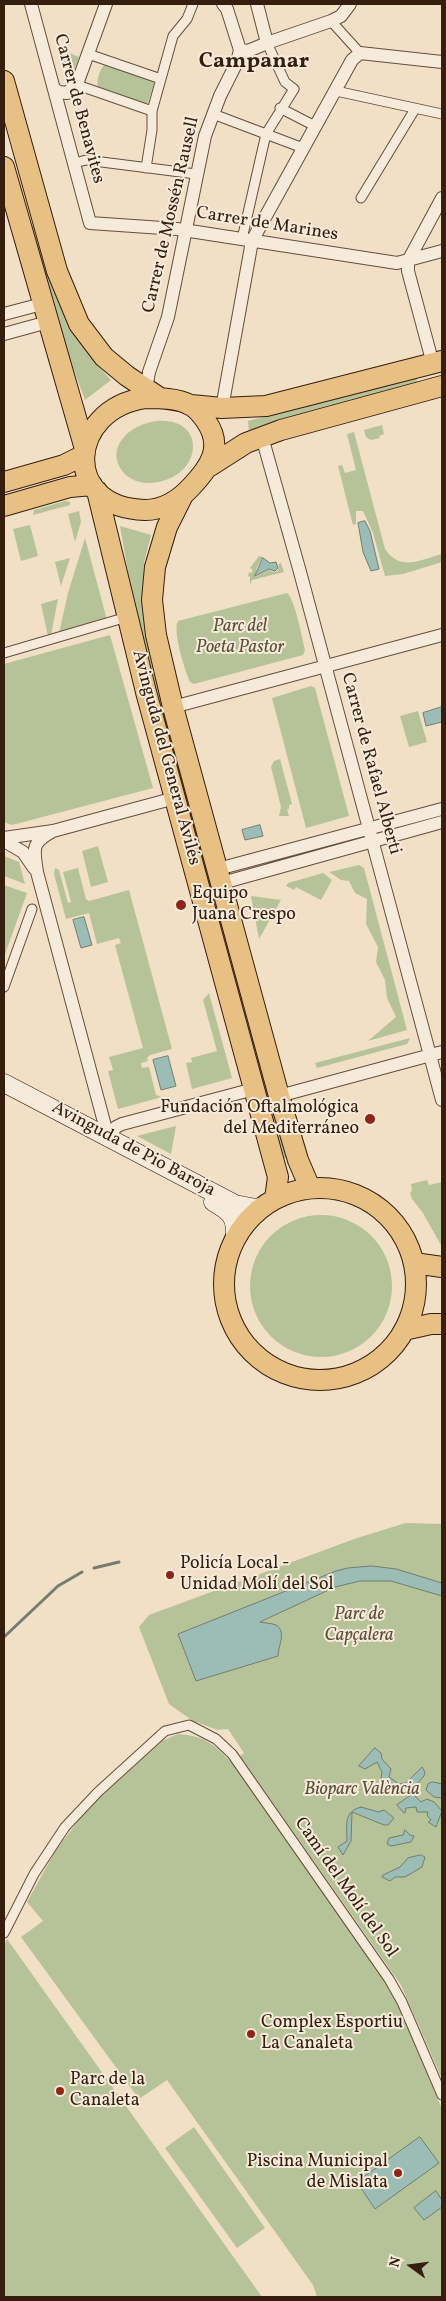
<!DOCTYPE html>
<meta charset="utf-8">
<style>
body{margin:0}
#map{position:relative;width:446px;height:2301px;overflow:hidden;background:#f1dfc6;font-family:Vollkorn,serif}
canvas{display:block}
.frame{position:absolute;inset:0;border:5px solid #361e0e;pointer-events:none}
.north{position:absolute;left:386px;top:2241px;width:50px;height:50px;-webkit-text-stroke:4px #f6eada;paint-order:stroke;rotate:284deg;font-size:14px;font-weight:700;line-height:20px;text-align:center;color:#361e0e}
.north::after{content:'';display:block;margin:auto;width:18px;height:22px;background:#361e0e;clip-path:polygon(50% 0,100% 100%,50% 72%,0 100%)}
</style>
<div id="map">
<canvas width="446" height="2301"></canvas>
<div class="frame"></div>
<div class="north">N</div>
</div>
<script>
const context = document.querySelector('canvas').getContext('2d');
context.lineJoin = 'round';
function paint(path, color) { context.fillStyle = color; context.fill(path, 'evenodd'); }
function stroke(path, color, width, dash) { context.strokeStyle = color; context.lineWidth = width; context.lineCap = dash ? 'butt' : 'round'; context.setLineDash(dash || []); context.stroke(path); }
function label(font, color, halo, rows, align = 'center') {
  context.font = font + ' Vollkorn,serif'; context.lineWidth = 4; context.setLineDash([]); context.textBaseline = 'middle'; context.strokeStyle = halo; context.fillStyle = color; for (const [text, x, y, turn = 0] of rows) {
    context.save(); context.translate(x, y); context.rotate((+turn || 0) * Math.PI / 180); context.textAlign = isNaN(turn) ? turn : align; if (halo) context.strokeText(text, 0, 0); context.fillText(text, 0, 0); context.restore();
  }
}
paint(new Path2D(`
 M 62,50 L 79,57 L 69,83 L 60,51 Z
 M 106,64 L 153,80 L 154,84 L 148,102 L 145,104 L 98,88 C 96,81 100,67 106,64 Z
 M 29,220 L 40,238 L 70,327 L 90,357 L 111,380 L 85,400 L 59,330 Z
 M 416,377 L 418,385 L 249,432 L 248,421 Z
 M 156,421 C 210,416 203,482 148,483 C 123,483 105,456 125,436 C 133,427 145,423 156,421 Z
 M 382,425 L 384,434 L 379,436 L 380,438 L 371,440 L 366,437 L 364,430 Z
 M 354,432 L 385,549 C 401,572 419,560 442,554 L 442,562 L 403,574 L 385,576 L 373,533 L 363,511 L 356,511 L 356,524 L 353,525 L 338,466 L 342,465 L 345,473 L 356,470 L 347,434 Z
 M 65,501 L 70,502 L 70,505 L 33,515 L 34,510 Z
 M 79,511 L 81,522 L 75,542 L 68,514 Z
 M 30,525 L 38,556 L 21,561 L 13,529 Z
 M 120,526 L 151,535 L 144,562 L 144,607 L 219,900 L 213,901 L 135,612 Z
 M 85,538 L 107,620 L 59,633 L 68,593 Z
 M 259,556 L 263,557 L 257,567 L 255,577 L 269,570 L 274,572 L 278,571 L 279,564 L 281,563 L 284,572 L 252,580 L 250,585 L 250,577 L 248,576 L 249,572 L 252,573 L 252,569 L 250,568 Z
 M 70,558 L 61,586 L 55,562 Z
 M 287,593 C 295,599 302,638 305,650 L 303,655 L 194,684 L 190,682 C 185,671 172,630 178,621 Z
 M 58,599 L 51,635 L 48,636 L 41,604 Z
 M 110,635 L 153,788 L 12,825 L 4,822 L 4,664 Z
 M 311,686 L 315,688 L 349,816 L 306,828 L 272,698 Z
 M 418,711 L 427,742 L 409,747 L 400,716 Z
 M 280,759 L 292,804 L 289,805 L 289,809 L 287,809 L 289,816 L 279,816 L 281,807 L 271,767 L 274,761 Z
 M 98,846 L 108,882 L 91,887 L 82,851 Z
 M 4,856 L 19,862 L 25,884 L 4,876 Z
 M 359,865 L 364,868 L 407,1030 L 368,1041 L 396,1017 L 387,998 L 385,980 L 376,962 L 378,947 L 366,924 L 367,899 L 355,893 L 349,881 L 341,880 L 329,872 Z
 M 55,868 L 59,870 L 68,903 L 71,902 L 63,872 L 78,868 L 86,899 L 89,901 L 129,890 L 172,1049 L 150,1055 L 147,1058 L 148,1061 L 141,1063 L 142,1068 L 149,1067 L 156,1095 L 162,1097 L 118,1109 L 108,1071 L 113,1070 L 109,1057 L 143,1048 L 115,945 L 121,943 L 119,938 L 97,944 L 89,913 L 66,919 L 54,874 Z
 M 323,873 L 332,880 L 321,900 L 296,887 L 294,890 L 286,886 L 288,883 Z
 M 4,885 L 27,893 L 4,957 Z
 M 251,896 L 281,900 L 259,939 Z
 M 221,909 L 289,1157 L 283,1159 L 216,911 Z
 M 209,993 L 232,1078 L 192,1089 L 186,1063 L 192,1062 L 191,1058 L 217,1051 L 203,1000 Z
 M 410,1038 L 407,1044 L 317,1068 L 315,1063 Z
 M 176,1126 L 171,1154 L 137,1136 Z
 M 427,1180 L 429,1185 L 442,1182 L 442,1247 L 423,1213 L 412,1199 L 410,1192 L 412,1191 L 411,1184 Z
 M250 1286a71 71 0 1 1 142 0a71 71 0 1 1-142 0Z
 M 406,1523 L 442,1524 L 442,2079 L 401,1985 L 240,1756 L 244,1753 L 228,1729 L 218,1730 L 193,1721 L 169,1704 L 139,1627 L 149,1615 L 357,1538 Z
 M 178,1734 C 205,1736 214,1744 232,1763 L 391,1989 L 442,2109 L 442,2297 L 317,2297 L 313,2285 L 167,2080 L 139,2099 L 21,1937 L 43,1921 L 27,1902 L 56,1850 L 88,1808 L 162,1741 Z
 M 7,1939 L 262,2297 L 4,2297 L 4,1946 Z
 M 194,2127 L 265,2228 L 237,2248 L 165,2148 Z`), '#b6c398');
const water = new Path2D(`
 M 365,521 L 370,531 L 379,569 L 371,571 L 363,552 L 358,523 Z
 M 263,558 L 270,563 L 276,562 L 278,568 L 275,571 L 269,569 L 255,576 Z
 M 442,707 L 442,722 L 426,726 L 423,713 Z
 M 260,825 L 263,836 L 245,840 L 242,830 Z
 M 84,917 L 92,945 L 81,948 L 73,920 Z
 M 168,1056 L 176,1086 L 161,1090 L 153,1060 Z
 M 372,1566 L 396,1569 L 442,1583 L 442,1596 L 391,1581 L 360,1581 L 335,1587 L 260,1622 C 264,1623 271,1623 276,1625 C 287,1632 278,1646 278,1656 L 196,1681 L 178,1634 L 336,1571 L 348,1568 Z
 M 375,1748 L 381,1753 L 382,1759 L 391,1769 L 389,1777 L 399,1784 L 406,1783 L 422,1767 L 425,1772 L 424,1776 L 416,1785 L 410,1785 L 405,1793 L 399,1794 L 381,1779 L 382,1772 L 377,1762 L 365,1769 L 359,1766 Z
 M 433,1782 L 442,1784 L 442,1808 L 442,1798 L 434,1797 L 426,1790 L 428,1784 Z
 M 413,1794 L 421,1802 L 427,1799 L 434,1802 L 442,1811 L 436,1827 L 428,1822 L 431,1820 L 427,1815 L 428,1812 L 417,1812 L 416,1807 L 406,1808 L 405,1813 L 403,1812 L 397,1805 Z
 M 361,1807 L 378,1812 L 384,1810 L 394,1818 L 388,1825 L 384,1825 L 352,1812 L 351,1841 L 343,1855 L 338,1847 L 347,1841 C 347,1825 343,1812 361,1807 Z
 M 405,1830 L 410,1835 L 414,1836 L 411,1842 L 391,1846 L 387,1844 L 389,1838 L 403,1835 Z
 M 421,1855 L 425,1857 L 422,1867 L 405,1877 L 395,1877 L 390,1881 L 382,1877 L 383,1875 L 400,1867 L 408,1858 Z
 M 420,2137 L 439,2163 L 375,2209 L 357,2182 Z
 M 436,2191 L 442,2200 L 442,2207 L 424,2220 L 414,2208 Z`);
paint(water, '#9bbdb5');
stroke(water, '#737d72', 1);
stroke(new Path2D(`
 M 94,1568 L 119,1562
 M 4,1637 L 58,1586 L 82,1572`), '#737d72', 3);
const pedestrian = new Path2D(`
 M 331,21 L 360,53
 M 94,56 L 161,79
 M 83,87 L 152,111
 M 336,91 L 442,114
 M 280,108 L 315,126
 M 213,114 L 303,148
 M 75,163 L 86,160 L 196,174
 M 146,168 L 152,130 L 152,111 L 173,36 L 187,19 L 193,4
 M 361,198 L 415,109
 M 242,239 L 266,134 L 294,89 L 285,82 L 267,43
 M 4,653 L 127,617
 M 4,987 L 32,909
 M 4,1933 L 34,1874 L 65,1827 L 98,1792 L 165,1731 L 189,1725 L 216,1739 L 232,1754 L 389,1979 L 402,2002 L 442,2095`);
const minor = new Path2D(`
 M 31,4 L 90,223 L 177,229 L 397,263 L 442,251
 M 223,4 L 227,9 L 240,50
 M 257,4 L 267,43
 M 240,50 L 248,51 L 267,43 L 331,21 L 341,16 L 350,4
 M 54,89 L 59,92 L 67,93 L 77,84 L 106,4
 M 4,314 L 42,304
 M 4,334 L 48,322
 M 433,364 L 408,271 L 408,261 L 442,198
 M 146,389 L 149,372 L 168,317 L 205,136 L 220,96 L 237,62 L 240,50
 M 222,408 L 252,241 L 352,60 L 360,53 L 442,62
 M 262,437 L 300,572 L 442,1100
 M 173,707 L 442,635
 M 53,831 C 30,843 34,850 37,872 L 108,1137
 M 4,838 L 53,831 L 175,798
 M 4,841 L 23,852 L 34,868
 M 218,869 L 442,809
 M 222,883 L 442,822
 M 279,1096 L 442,1052
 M 108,1137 L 116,1127 L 122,1124 L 254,1089`);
const secondary = new Path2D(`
 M 4,1083 L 235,1204 L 256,1208 L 264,1206
 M 213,1202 C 232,1213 236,1217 235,1240`);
const primary = new Path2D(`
 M 4,81 L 57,271 L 79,324 L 104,357 L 127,376 L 160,398
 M 4,167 L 85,449
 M 145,398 C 159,398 178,398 190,405 C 196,408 202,415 206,421 C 224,447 210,467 191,487 C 179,500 163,510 145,510 C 60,508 68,409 145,398 Z
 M 191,405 L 222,408 L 266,406 L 442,361
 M 210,466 L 246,443 L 281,430 L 442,386
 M 4,482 L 64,465 L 84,455
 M 97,491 L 146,692 L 275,1166 L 278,1177 L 275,1199
 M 182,497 L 167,527 L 155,567 L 152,600 L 156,635 L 173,707 L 279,1096 L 298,1160 L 310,1188
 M 4,506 L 70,487 L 92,485
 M224 1284a96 96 0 1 1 192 0a96 96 0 1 1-192 0Z
 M 414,1263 L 442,1267
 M 404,1330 L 431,1324 L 442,1324`);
stroke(pedestrian, '#654e3c', 11);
stroke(minor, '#654e3c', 14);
stroke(secondary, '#361e0e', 19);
stroke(primary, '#361e0e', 22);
stroke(pedestrian, '#f6eada', 9);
stroke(minor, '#f6eada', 12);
stroke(secondary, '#f6eada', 18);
stroke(primary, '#e8c083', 20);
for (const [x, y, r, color] of [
 [181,905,6,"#8f2418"],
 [370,1119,6,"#8f2418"],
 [170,1575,5,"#8f2418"],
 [251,2034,5,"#8f2418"],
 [60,2091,5,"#8f2418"],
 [398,2173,5,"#8f2418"]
]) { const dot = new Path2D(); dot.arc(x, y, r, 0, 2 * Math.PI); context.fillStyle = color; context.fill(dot); stroke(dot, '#f6eada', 2); }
label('18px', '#361e0e', '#f6eada', [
 ["Carrer de Benavites",78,109,75],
 ["Carrer de Mossén Rausell",172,215,-77],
 ["Carrer de Marines",267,225,9],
 ["Avinguda del General Avilés",165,758,75],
 ["Carrer de Rafael Alberti",370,764,75],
 ["Avinguda de Pio Baroja",133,1150,28],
 ["Camí del Molí del Sol",345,1888,55]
]);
label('italic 18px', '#5c5037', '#f6eada', [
 ["Parc del",240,628],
 ["Poeta Pastor",240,649],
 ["Parc de",359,1616],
 ["Capçalera",359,1637],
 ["Bioparc València",362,1791]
]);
label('18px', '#361e0e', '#f6eada', [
 ["Equipo",192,895],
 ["Juana Crespo",192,916],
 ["Fundación Oftalmológica",359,1109,"right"],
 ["del Mediterráneo",359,1130,"right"],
 ["Policía Local -",180,1565],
 ["Unidad Molí del Sol",180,1586],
 ["Complex Esportiu",261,2024],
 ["La Canaleta",261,2045],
 ["Parc de la",70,2081],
 ["Canaleta",70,2102],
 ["Piscina Municipal",388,2163,"right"],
 ["de Mislata",388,2184,"right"]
], 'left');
label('bold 22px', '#361e0e', '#f6eada', [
 ["Campanar",254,63]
]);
</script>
